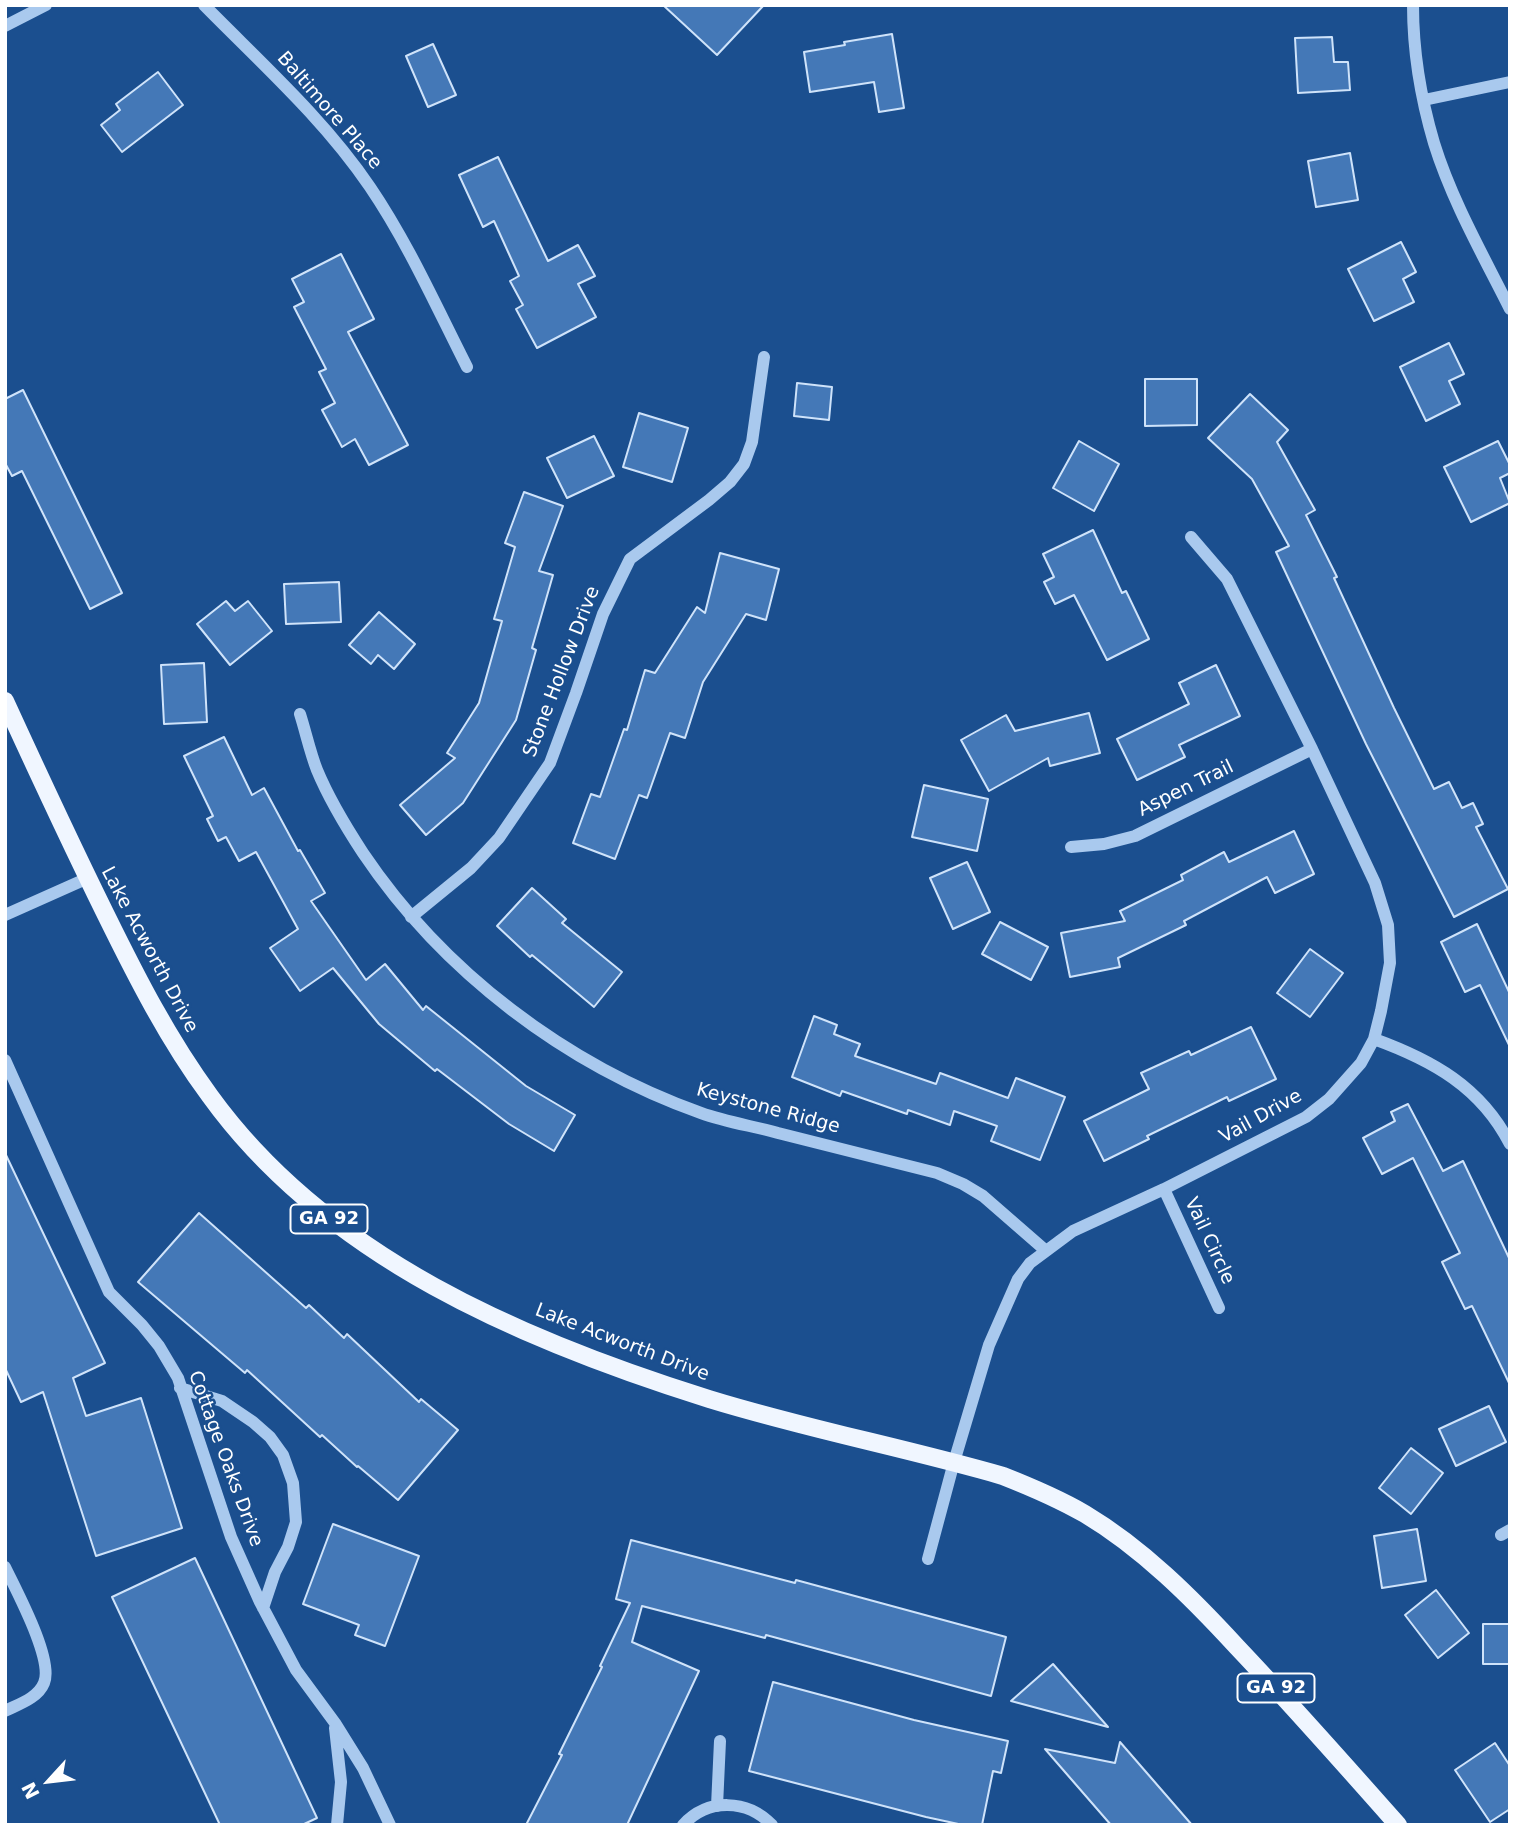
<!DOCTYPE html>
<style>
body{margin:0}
#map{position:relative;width:1515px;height:1830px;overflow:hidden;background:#1b4f8f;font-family:"DejaVu Sans",sans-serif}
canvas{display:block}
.frame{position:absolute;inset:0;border:7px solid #fff;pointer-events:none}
.north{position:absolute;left:14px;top:1746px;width:70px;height:70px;-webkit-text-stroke:5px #1b4f8f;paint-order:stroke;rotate:243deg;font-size:19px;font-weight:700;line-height:28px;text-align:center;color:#fff}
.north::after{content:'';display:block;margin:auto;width:24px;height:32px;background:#fff;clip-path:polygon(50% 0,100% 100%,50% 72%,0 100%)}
</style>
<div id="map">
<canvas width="1515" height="1830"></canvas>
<div class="frame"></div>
<div class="north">N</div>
</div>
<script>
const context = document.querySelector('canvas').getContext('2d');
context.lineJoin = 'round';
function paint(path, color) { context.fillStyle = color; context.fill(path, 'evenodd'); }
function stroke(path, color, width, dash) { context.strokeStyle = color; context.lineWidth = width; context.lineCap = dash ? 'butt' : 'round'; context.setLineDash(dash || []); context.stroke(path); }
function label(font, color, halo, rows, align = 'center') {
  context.font = font + ' "DejaVu Sans",sans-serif'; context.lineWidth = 5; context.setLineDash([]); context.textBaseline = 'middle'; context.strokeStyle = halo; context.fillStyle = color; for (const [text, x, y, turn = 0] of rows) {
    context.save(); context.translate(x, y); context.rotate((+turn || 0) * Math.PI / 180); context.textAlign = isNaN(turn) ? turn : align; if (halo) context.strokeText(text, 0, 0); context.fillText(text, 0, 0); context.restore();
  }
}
const building = new Path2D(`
 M 663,5 L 764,5 L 717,55 Z
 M 892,34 L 904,108 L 879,112 L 874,82 L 810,92 L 804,52 L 845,45 L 844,42 Z
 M 1332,37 L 1334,62 L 1348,62 L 1350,90 L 1298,93 L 1295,38 Z
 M 433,44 L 456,95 L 428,107 L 406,56 Z
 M 158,72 L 183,105 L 122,152 L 101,125 L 120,110 L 116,104 Z
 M 1350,153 L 1358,200 L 1316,207 L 1308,161 Z
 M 498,157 L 548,261 L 578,245 L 595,276 L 578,284 L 596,317 L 537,348 L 516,309 L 523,305 L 510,281 L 519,276 L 494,221 L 483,227 L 459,175 Z
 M 1401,242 L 1416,272 L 1403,279 L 1414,302 L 1374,321 L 1348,269 Z
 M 341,254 L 374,319 L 348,332 L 408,445 L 369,465 L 355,439 L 342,447 L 322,410 L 335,403 L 319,372 L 326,369 L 294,307 L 304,302 L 292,279 Z
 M 1449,343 L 1464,374 L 1449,381 L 1460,404 L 1426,421 L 1400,367 Z
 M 1145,379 L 1197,379 L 1197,425 L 1145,426 Z
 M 797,383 L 832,387 L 829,420 L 794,416 Z
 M 23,390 L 122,593 L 90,609 L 22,471 L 12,476 L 5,463 L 5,399 Z
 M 1250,394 L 1288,430 L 1277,442 L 1315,510 L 1306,515 L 1337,577 L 1334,578 L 1394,708 L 1434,789 L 1449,782 L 1462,808 L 1473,803 L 1483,824 L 1476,827 L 1508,889 L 1454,917 L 1366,744 L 1276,552 L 1289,546 L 1252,479 L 1208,438 Z
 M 639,413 L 688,428 L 672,482 L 623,467 Z
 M 594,436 L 614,476 L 567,498 L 547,458 Z
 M 1079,441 L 1119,464 L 1094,511 L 1053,488 Z
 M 1498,441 L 1510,465 L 1510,473 L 1500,478 L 1510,503 L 1471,522 L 1444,467 Z
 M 524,492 L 563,506 L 539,571 L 553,575 L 532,648 L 536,650 L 516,720 L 463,803 L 426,835 L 400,805 L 455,758 L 447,753 L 479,703 L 502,621 L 494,619 L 515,547 L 505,543 Z
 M 1093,530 L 1122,593 L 1126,591 L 1149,639 L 1107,660 L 1074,595 L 1055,604 L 1044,582 L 1054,577 L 1043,554 Z
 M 720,553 L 779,569 L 766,620 L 746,614 L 703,682 L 685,738 L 670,733 L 647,798 L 639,795 L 615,859 L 573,843 L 591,794 L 600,797 L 624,729 L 627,730 L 645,670 L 655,673 L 697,607 L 705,613 Z
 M 339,582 L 341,622 L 286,624 L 284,584 Z
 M 226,601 L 235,611 L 248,601 L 272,631 L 230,665 L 197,624 Z
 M 379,612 L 415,644 L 394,669 L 378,655 L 371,664 L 349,645 Z
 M 204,663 L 207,722 L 164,724 L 161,665 Z
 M 1216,665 L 1240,716 L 1179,745 L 1185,757 L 1137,780 L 1117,739 L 1189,704 L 1179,683 Z
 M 1089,713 L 1100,753 L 1050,766 L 1048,758 L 989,791 L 961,740 L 1006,715 L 1015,731 Z
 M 224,737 L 252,795 L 264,788 L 298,851 L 300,850 L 325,893 L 311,901 L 366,980 L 385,964 L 423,1010 L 426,1006 L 526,1086 L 575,1115 L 554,1151 L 509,1124 L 437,1069 L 435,1071 L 379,1024 L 333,968 L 300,991 L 270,948 L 298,929 L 256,852 L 239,861 L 226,837 L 218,841 L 207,819 L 213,816 L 184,756 Z
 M 924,785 L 988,799 L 977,851 L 912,837 Z
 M 1294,831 L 1314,874 L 1275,893 L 1267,877 L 1184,921 L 1186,925 L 1118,958 L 1120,967 L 1070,977 L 1061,933 L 1125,921 L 1120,911 L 1183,880 L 1181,875 L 1224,852 L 1229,862 Z
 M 967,862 L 990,912 L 953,929 L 930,878 Z
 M 532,888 L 566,919 L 562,923 L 622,972 L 594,1007 L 532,955 L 530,957 L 497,926 Z
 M 1000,922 L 1048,947 L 1031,980 L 982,954 Z
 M 1477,924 L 1510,994 L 1510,1047 L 1480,985 L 1465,992 L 1441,942 Z
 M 1310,949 L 1343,973 L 1310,1017 L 1277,993 Z
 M 814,1016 L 837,1025 L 834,1034 L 860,1044 L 855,1056 L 936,1084 L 940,1073 L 1008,1098 L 1016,1078 L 1065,1097 L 1040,1160 L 991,1141 L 997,1126 L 954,1111 L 950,1125 L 908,1110 L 907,1114 L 842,1091 L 840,1096 L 792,1077 Z
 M 1251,1027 L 1276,1079 L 1229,1101 L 1227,1097 L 1147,1136 L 1149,1139 L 1104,1161 L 1084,1121 L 1149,1089 L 1141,1073 L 1189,1051 L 1191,1055 Z
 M 1408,1104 L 1443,1171 L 1463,1161 L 1510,1260 L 1510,1385 L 1472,1306 L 1465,1309 L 1442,1262 L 1460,1253 L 1413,1158 L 1382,1174 L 1363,1138 L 1395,1121 L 1391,1112 Z
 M 5,1153 L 105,1363 L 73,1378 L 86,1416 L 141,1398 L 182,1528 L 96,1556 L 43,1392 L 21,1402 L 5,1368 Z
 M 199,1213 L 306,1308 L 309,1305 L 344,1338 L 347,1334 L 419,1402 L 421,1399 L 458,1430 L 398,1500 L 358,1466 L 357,1467 L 322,1435 L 320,1437 L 247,1370 L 245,1373 L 138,1282 Z
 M 1489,1406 L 1506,1442 L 1456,1466 L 1439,1429 Z
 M 1411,1448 L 1443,1473 L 1411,1514 L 1379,1488 Z
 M 333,1524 L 419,1556 L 385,1646 L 355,1635 L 359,1625 L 303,1604 Z
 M 1417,1529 L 1426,1581 L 1382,1588 L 1374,1536 Z
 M 631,1540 L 795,1583 L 796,1580 L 1006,1637 L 991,1696 L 766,1635 L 765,1638 L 642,1606 L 632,1642 L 699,1671 L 627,1825 L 526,1825 L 562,1755 L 559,1754 L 602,1667 L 600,1666 L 630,1603 L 616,1599 Z
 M 195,1558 L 317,1818 L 302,1825 L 220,1825 L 112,1597 Z
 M 1436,1590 L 1469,1633 L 1438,1658 L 1405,1615 Z
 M 1483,1624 L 1510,1624 L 1510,1664 L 1483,1664 Z
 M 1053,1664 L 1108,1727 L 1011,1701 Z
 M 773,1682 L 914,1720 L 1008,1741 L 1001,1773 L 993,1771 L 982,1825 L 963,1825 L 926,1817 L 749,1771 Z
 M 1120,1742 L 1192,1825 L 1111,1825 L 1045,1749 L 1115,1763 Z
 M 1495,1743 L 1510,1766 L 1510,1809 L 1490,1822 L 1455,1770 Z`);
paint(building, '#4478b7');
stroke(building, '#cfe3fa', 2);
stroke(new Path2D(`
 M 204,5 C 261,63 324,119 370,187 C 408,243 436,306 467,367
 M 1413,5 C 1413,51 1421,99 1434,143 C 1452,201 1483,255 1510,309
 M 5,26 L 46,5
 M 1424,100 L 1510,82
 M 300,714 C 306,733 310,752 317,770 C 329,799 346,827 363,853 C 443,972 566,1065 701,1113 C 726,1122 753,1126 778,1133 C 831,1146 884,1160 937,1173 L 963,1184 L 983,1196 L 1045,1250
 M 1071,847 L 1104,844 L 1135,836 L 1312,749
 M 5,915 L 88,878
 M 411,917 L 471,868 L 499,838 L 550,763 L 576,693 L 603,614 L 630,559 L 709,500 L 730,482 L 744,464 L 752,442 L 764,357
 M 1374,1039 C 1432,1060 1481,1087 1510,1144
 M 5,1060 L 109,1292 L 142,1325 L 159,1346 L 178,1378 L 231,1537 L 260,1602 L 296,1670 L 335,1723 L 363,1768 L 390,1825
 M 1164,1189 L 1219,1308
 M 180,1388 L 222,1401 L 253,1422 L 270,1437 L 283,1455 L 293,1483 L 296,1522 L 288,1547 L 275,1572 L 263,1608
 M 1501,1535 L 1510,1530
 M 928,1559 L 954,1462 L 989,1345 L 1018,1279 L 1030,1263 L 1073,1231 L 1164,1189 L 1306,1117 L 1329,1099 L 1361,1063 L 1374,1039 L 1381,1011 L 1390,963 L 1388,925 L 1375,883 L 1312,749 L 1227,579 L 1191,537
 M 5,1567 C 16,1590 54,1660 44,1683 C 38,1698 19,1704 5,1711
 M 335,1728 L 341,1782 L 337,1825
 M 717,1806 L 720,1741
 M 683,1825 C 708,1798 747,1799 772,1825`), '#a9c9ee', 12);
stroke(new Path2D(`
 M 5,701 C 38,773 71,844 106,915 C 137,978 168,1039 210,1096 C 327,1258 524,1341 709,1399 C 806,1429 906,1448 1003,1476 C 1031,1487 1059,1499 1085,1514 C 1142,1548 1192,1598 1237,1647 C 1292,1705 1345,1765 1398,1825`), '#f0f6ff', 18);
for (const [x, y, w] of [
 [329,1219,77],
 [1276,1688,77]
]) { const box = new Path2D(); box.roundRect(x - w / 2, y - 14.5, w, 29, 5); context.fillStyle = '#1b4f8f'; context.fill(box); stroke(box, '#fff', 2); }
label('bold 18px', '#fff', null, [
 ["GA 92",329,1219],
 ["GA 92",1276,1688]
]);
label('19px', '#fff', '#1b4f8f', [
 ["Baltimore Place",329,111,49],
 ["Stone Hollow Drive",562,672,-69],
 ["Aspen Trail",1186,789,-26],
 ["Lake Acworth Drive",149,950,62],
 ["Keystone Ridge",768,1109,15],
 ["Vail Drive",1261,1117,-29],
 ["Vail Circle",1209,1241,65],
 ["Lake Acworth Drive",622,1343,21],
 ["Cottage Oaks Drive",225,1459,70]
]);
</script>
